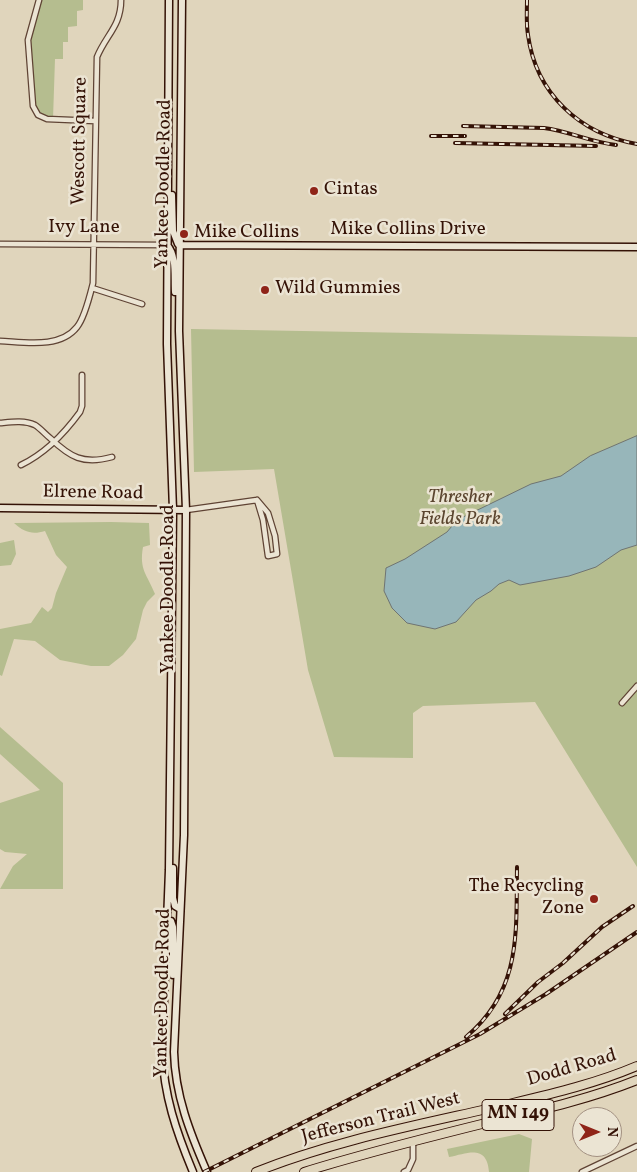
<!DOCTYPE html>
<style>
body{margin:0}
#map{position:relative;width:637px;height:1172px;overflow:hidden;background:#e0d5bc;font-family:Vollkorn,serif}
canvas{display:block}
.north{position:absolute;left:572px;top:1107px;width:50px;height:50px;box-sizing:border-box;background:#ebe4d3;border:1px solid #a29081;border-radius:50%;rotate:90deg;font-size:14px;font-weight:700;line-height:20px;text-align:center;color:#341206}
.north::after{content:'';display:block;margin:auto;width:18px;height:22px;background:#8f2418;clip-path:polygon(50% 0,100% 100%,50% 72%,0 100%)}
</style>
<div id="map">
<canvas width="637" height="1172"></canvas>
<div class="north">N</div>
</div>
<script>
const context = document.querySelector('canvas').getContext('2d');
context.lineJoin = 'round';
function paint(path, color) { context.fillStyle = color; context.fill(path, 'evenodd'); }
function stroke(path, color, width, dash) { context.strokeStyle = color; context.lineWidth = width; context.lineCap = dash ? 'butt' : 'round'; context.setLineDash(dash || []); context.stroke(path); }
function label(font, color, halo, rows, align = 'center') {
  context.font = font + ' Vollkorn,serif'; context.lineWidth = 5; context.setLineDash([]); context.textBaseline = 'middle'; context.strokeStyle = halo; context.fillStyle = color; for (const [text, x, y, turn = 0] of rows) {
    context.save(); context.translate(x, y); context.rotate((+turn || 0) * Math.PI / 180); context.textAlign = isNaN(turn) ? turn : align; if (halo) context.strokeText(text, 0, 0); context.fillText(text, 0, 0); context.restore();
  }
}
paint(new Path2D(`
 M 39,0 L 83,0 L 83,10 L 77,11 L 77,26 L 68,27 L 68,42 L 63,42 L 63,59 L 55,59 L 53,119 L 38,115 L 33,106 L 28,40 Z
 M 191,329 L 637,337 L 637,867 L 535,702 L 423,706 L 413,713 L 413,758 L 334,757 L 308,670 L 274,469 L 194,472 Z
 M 111,522 L 149,523 L 150,545 L 143,547 C 139,570 147,574 155,594 L 147,602 L 143,610 L 136,639 L 123,655 L 109,666 L 91,666 L 60,660 L 35,641 L 14,639 L 2,676 L 0,675 L 0,629 L 31,623 L 42,607 L 48,612 L 52,608 L 56,593 L 67,567 L 56,555 L 45,531 C 32,535 24,532 14,523 Z
 M 14,540 L 16,554 L 11,565 L 0,566 L 0,543 Z
 M 0,727 L 63,783 L 63,889 L 0,889 L 13,866 L 27,854 L 5,852 L 0,849 L 0,803 L 40,790 L 0,754 Z
 M 519,1134 L 532,1139 L 529,1172 L 489,1172 C 487,1144 468,1153 449,1157 L 447,1149 Z`), '#b5bd8f');
const water = new Path2D(`
 M 637,436 L 637,545 L 621,550 L 596,567 L 569,576 L 520,585 L 509,580 L 499,584 L 491,591 L 476,600 L 456,622 L 435,629 L 407,623 L 392,608 L 384,591 L 386,568 L 405,559 L 447,532 L 457,520 L 531,484 L 561,476 L 590,456 Z`);
paint(water, '#97b6ba');
stroke(water, '#6f7472', 1);
const street = new Path2D(`
 M 39,0 L 28,40 L 33,106 L 38,115 L 47,119 L 95,121
 M 0,244 L 167,245
 M 92,288 L 142,304
 M 0,341 C 24,342 60,349 77,327 C 85,317 90,295 93,283 L 97,57 C 106,35 121,26 121,0
 M 0,423 C 11,422 24,420 35,425 C 40,428 45,434 50,438 C 70,457 83,465 112,457
 M 21,465 C 46,453 64,434 80,412 L 82,406 L 82,375
 M 186,510 L 257,500 L 263,520 L 268,556 L 277,554 L 275,536 L 268,513 L 257,500
 M 622,703 L 637,686
 M 404,1172 L 408,1170 L 413,1159 L 413,1142
 M 582,1172 L 637,1146`);
const secondary = new Path2D(`
 M 169,0 L 167,344 L 173,510 L 169,870 L 162,1051 C 164,1096 176,1131 193,1172
 M 182,0 L 179,331 L 186,510 L 184,835 L 174,1052 C 175,1095 190,1133 207,1172
 M 172,195 L 173,231 L 178,244
 M 167,245 C 177,256 174,277 175,292
 M 179,245 L 637,247
 M 0,508 L 186,510
 M 173,868 L 173,898 L 175,906 L 180,909
 M 166,921 L 171,921 L 173,927 L 173,975`);
const primary = new Path2D(`
 M 256,1172 C 337,1139 428,1123 513,1103 C 555,1093 597,1083 637,1066
 M 304,1172 C 368,1152 433,1136 498,1120 C 545,1109 592,1098 637,1080`);
stroke(street, '#5f4334', 7);
stroke(secondary, '#341206', 9);
stroke(primary, '#341206', 10);
stroke(street, '#ebe4d3', 4.5);
stroke(secondary, '#ebe4d3', 6);
stroke(primary, '#e0d5bc', 8);
const rail = new Path2D(`
 M 527,0 C 527,12 526,23 528,35 C 536,94 580,134 637,144
 M 463,126 L 544,128 C 568,131 591,142 616,145
 M 431,136 L 465,136
 M 455,143 L 596,146
 M 505,1014 L 538,982 L 563,963 L 602,927 L 633,906
 M 466,1037 C 522,990 516,932 517,867
 M 204,1172 L 480,1034 L 546,994 L 637,932`);
stroke(rail, '#341206', 4);
stroke(rail, '#ebe4d3', 2, [5.5]);
for (const [x, y, r, color] of [
 [314,191,5,"#8f2418"],
 [184,234,5,"#8f2418"],
 [265,290,5,"#8f2418"],
 [594,899,5,"#8f2418"]
]) { const dot = new Path2D(); dot.arc(x, y, r, 0, 2 * Math.PI); context.fillStyle = color; context.fill(dot); stroke(dot, '#ebe4d3', 2); }
for (const [x, y, w] of [
 [518,1115,72]
]) { const box = new Path2D(); box.roundRect(x - w / 2, y - 15.5, w, 31, 4); context.fillStyle = '#ebe4d3'; context.fill(box); stroke(box, '#341206', 1); }
label('bold 18px', '#341206', null, [
 ["MN 149",518,1115]
]);
label('19px', '#341206', '#ebe4d3', [
 ["Wescott Square",81,141,-89],
 ["Yankee Doodle Road",165,184,-89],
 ["Ivy Lane",84,229],
 ["Mike Collins Drive",408,231],
 ["Elrene Road",93,494,1],
 ["Yankee Doodle Road",170,589,-90],
 ["Yankee Doodle Road",164,993,-89],
 ["Dodd Road",572,1069,-16],
 ["Jefferson Trail West",381,1119,-14]
]);
label('19px', '#341206', '#ebe4d3', [
 ["Cintas",324,191],
 ["Mike Collins",194,234],
 ["Wild Gummies",275,290],
 ["The Recycling",584,888,"right"],
 ["Zone",584,910,"right"]
], 'left');
label('italic 19px', '#5b452f', '#ebe4d3', [
 ["Thresher",460,499],
 ["Fields Park",460,521]
]);
</script>
